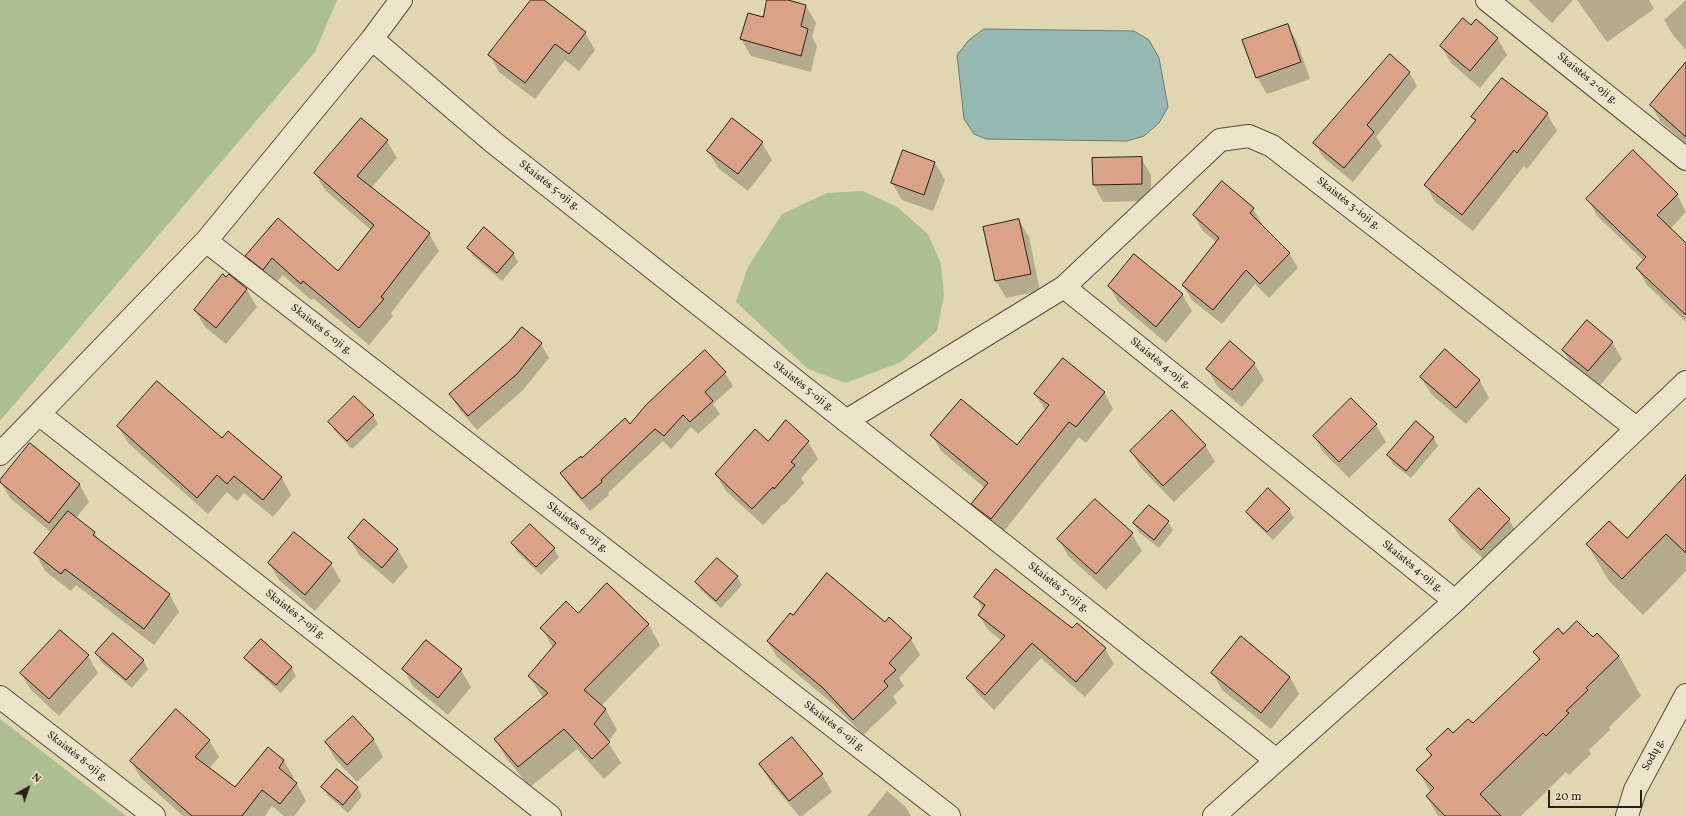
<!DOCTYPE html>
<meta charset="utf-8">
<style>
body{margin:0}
#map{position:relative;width:1686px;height:816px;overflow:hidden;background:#e0d6af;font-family:Vollkorn,serif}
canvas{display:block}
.north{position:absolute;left:8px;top:768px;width:40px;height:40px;-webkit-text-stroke:3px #ebe4cb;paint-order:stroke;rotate:40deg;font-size:11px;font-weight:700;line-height:16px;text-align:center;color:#291f16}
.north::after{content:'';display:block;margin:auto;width:14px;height:18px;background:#291f16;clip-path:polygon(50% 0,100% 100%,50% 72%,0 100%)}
.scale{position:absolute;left:1548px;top:790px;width:94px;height:18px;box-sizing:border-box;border:2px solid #291f16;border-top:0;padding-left:5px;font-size:12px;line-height:14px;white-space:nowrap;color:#291f16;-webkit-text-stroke:3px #ebe4cb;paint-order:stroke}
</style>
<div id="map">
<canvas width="1686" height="816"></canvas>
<div class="north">N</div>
<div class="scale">20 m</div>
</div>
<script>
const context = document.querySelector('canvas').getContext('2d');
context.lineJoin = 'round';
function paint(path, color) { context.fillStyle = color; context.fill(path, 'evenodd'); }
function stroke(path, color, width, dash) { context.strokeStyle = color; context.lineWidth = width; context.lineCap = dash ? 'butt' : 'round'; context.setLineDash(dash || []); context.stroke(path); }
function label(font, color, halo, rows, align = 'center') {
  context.font = font + ' Vollkorn,serif'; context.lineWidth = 3; context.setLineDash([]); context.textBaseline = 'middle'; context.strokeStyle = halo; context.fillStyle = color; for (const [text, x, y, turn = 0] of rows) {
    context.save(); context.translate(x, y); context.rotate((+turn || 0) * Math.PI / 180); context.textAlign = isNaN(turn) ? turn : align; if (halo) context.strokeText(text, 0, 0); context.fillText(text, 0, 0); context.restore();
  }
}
paint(new Path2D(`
 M 0,0 L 337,0 L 315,52 L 0,421 Z
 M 863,191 L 897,207 L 928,234 L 941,264 L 944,295 L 937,331 L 901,362 L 846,383 L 808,369 L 736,302 L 748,267 L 782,214 L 827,193 Z
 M 0,719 L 126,816 L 0,816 Z`), '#acbf90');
const water = new Path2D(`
 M 984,29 L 1134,31 L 1149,40 L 1159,58 L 1168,107 L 1159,123 L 1144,136 L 1127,141 L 986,139 L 974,134 L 964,119 L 957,55 L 968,41 Z`);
paint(water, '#95b8b1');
stroke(water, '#6a7b73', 1);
paint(new Path2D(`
 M 532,0 L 542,0 L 585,33 L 595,50 L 579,71 L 565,60 L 535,99 L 499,72 L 490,55 Z
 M 768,0 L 784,0 L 806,6 L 816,23 L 812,37 L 817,46 L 811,72 L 751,56 L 741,39 L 764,18 Z
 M 1528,0 L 1573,0 L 1552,23 Z
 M 1577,0 L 1649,0 L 1654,9 L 1607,42 Z
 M 1686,0 L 1686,50 L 1673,35 L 1664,20 Z
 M 1287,25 L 1297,42 L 1310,79 L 1267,94 L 1257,77 Z
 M 1471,26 L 1497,38 L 1507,55 L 1480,88 L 1451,63 L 1441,46 Z
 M 1686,63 L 1686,144 L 1660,121 L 1651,105 Z
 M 1409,72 L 1417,86 L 1376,137 L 1382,146 L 1353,182 L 1323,157 L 1315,143 Z
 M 1502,79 L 1547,114 L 1557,131 L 1527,169 L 1524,166 L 1473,231 L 1435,202 L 1426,185 L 1476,122 L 1473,117 Z
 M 387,141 L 397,158 L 371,188 L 429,234 L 439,251 L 391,313 L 393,316 L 369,345 L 313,298 L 311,300 L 283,275 L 273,286 L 256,273 L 246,256 L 278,219 L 338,272 L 371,230 L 325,190 L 315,173 Z
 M 762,143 L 772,160 L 748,191 L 718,168 L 708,151 Z
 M 1141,158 L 1151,175 L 1151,201 L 1103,202 L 1094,185 Z
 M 935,163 L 945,180 L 933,211 L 902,200 L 892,183 Z
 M 1677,194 L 1686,212 L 1670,229 L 1686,244 L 1686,322 L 1647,285 L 1637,268 L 1644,261 L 1597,216 L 1588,199 Z
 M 1253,209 L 1262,224 L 1261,225 L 1289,253 L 1298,268 L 1269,298 L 1255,284 L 1222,324 L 1192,300 L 1183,285 L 1217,243 L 1203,231 L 1194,216 Z
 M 1019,220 L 1029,237 L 1040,291 L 1006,298 L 996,281 L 984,227 Z
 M 468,248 L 513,253 L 518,262 L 502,281 L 473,256 Z
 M 229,276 L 247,290 L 257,307 L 226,344 L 205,327 L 195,310 Z
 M 1109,286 L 1182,294 L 1192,311 L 1166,343 L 1119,303 Z
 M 1612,342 L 1622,359 L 1598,388 L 1573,367 L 1563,350 Z
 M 541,344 L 549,358 L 522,391 L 477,430 L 459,409 L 450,394 Z
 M 1445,350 L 1480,381 L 1489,398 L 1466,424 L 1431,394 L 1421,377 Z
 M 705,351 L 725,373 L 733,386 L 713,404 L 720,414 L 698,434 L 691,427 L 671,449 L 663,441 L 608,493 L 609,495 L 590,511 L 569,486 L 562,473 L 630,425 Z
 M 1254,363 L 1264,380 L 1242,407 L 1217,386 L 1208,369 Z
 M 1104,392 L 1113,409 L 1086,443 L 1079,437 L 1001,535 L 982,520 L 972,504 L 985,488 L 941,451 L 932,435 L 1017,447 L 1046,411 L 1035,394 Z
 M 373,415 L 378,424 L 352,449 L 334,430 L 330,422 Z
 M 1376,425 L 1386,442 L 1349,478 L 1324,453 L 1314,436 Z
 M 118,426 L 222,440 L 228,432 L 282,478 L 291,495 L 273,517 L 244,493 L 237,501 L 227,492 L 208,514 L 128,443 Z
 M 1433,437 L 1438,446 L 1411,478 L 1393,464 L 1388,456 Z
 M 768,442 L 808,442 L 818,459 L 801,478 L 804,483 L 784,505 L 783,504 L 763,525 L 726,491 L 716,474 Z
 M 30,444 L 80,485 L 89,502 L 76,518 L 94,532 L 99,541 L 170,595 L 179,612 L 154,645 L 76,585 L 71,591 L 45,571 L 36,554 L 52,533 L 10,498 L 0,481 Z
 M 1205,445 L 1215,462 L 1174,502 L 1141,468 L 1131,451 Z
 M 1686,476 L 1686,571 L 1643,615 L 1609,581 L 1587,544 L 1627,540 Z
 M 1149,506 L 1168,522 L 1173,530 L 1159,548 L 1139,532 L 1134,523 Z
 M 1289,510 L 1294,518 L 1273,540 L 1252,520 L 1247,512 Z
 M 364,520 L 398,550 L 408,567 L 393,584 L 359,555 L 349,538 Z
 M 1450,520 L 1509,520 L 1519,537 L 1491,566 L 1460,537 Z
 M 1132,534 L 1142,551 L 1106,590 L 1068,556 L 1059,539 Z
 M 513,543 L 554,549 L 559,557 L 541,575 L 517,552 Z
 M 269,563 L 331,564 L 341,581 L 315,611 L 279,580 Z
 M 737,577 L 742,585 L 721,608 L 701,590 L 696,582 Z
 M 976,597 L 1072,630 L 1105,649 L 1114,664 L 1085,697 L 1041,658 L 994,710 L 977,693 L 968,678 L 1002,641 L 988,630 L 979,615 L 983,610 Z
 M 578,614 L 648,624 L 660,645 L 601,706 L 606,710 L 617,730 L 608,742 L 621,763 L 604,779 L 577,749 L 530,787 L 507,759 L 495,739 L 543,698 L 529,676 L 553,648 L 542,628 Z
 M 793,617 L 885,623 L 911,639 L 920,655 L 899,678 L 904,686 L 893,696 L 897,703 L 863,735 L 833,704 L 777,657 L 768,642 Z
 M 1597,634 L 1619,656 L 1641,696 L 1609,727 L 1610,730 L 1589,750 L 1591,754 L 1569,775 L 1566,772 L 1521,816 L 1438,816 L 1427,797 L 1431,793 L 1418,770 L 1431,757 L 1427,749 L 1473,725 L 1539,661 L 1535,652 L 1563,635 L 1593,638 Z
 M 261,641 L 292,668 L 296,676 L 281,693 L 251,666 L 246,658 Z
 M 97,653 L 143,660 L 148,669 L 132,688 L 101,662 Z
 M 88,656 L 98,673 L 59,716 L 31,690 L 21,673 Z
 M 403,669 L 461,670 L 471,687 L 448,715 L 413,686 Z
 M 1213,673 L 1290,677 L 1299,694 L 1271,729 L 1222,690 Z
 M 353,718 L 374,740 L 383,757 L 357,782 L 336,760 L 326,743 Z
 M 209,740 L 219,757 L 209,769 L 235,789 L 268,748 L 284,761 L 294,778 L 292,780 L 297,784 L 306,801 L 294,816 L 284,816 L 272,806 L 265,816 L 183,816 L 141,778 L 131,761 Z
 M 760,764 L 822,775 L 832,792 L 802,816 L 799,816 L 770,781 Z
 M 357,787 L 362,796 L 348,813 L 328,796 L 323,788 Z
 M 887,791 L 905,806 L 911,816 L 867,816 Z`), '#0003');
const building = new Path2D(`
 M 531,0 L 544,0 L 586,32 L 569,54 L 555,44 L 525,83 L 488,55 Z
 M 767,0 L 788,0 L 806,5 L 801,26 L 808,29 L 801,56 L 740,39 L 748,13 L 763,17 Z
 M 1463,18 L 1471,25 L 1476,19 L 1498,38 L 1470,71 L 1440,46 Z
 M 1288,24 L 1301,62 L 1256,78 L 1242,40 Z
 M 1390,54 L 1410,72 L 1367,125 L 1374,132 L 1344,168 L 1313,143 Z
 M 1686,62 L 1686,137 L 1650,105 Z
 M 1502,78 L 1548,113 L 1517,153 L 1514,150 L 1462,215 L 1424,185 L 1476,120 L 1471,117 Z
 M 361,118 L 388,140 L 357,176 L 430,233 L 381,297 L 384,299 L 359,328 L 303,281 L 301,284 L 272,258 L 263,270 L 245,256 L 278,218 L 338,271 L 374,225 L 314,173 Z
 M 732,118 L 763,142 L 738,174 L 707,151 Z
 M 903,150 L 935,162 L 924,195 L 891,183 Z
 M 1633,150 L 1678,194 L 1657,215 L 1686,243 L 1686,315 L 1636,268 L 1646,257 L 1586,199 Z
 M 1142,157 L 1142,184 L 1093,185 L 1092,158 Z
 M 1222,181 L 1254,208 L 1250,213 L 1290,253 L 1260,284 L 1246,270 L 1213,310 L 1182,285 L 1219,238 L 1193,215 Z
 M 1019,219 L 1031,274 L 995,281 L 983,227 Z
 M 484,227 L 514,253 L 497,273 L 467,248 Z
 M 1134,254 L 1183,294 L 1156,327 L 1108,286 Z
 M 223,274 L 226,277 L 229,274 L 247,289 L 216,328 L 194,310 Z
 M 1587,320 L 1613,342 L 1588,371 L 1562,350 Z
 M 522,327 L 542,343 L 517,374 L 468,416 L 449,394 L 510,341 Z
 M 1230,341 L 1255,363 L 1232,390 L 1206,369 Z
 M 1445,349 L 1480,380 L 1456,408 L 1420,377 Z
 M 705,350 L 726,372 L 705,392 L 713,401 L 690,422 L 683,415 L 664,436 L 655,429 L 601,480 L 602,482 L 582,499 L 560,473 L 581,456 L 582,458 L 625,418 L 630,424 L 646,405 Z
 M 1063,358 L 1105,392 L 1076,427 L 1069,422 L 991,519 L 971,504 L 988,483 L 930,435 L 961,399 L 1017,445 L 1049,405 L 1034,394 Z
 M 157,381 L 222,438 L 228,431 L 282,477 L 263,500 L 234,476 L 227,484 L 217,475 L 197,498 L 117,426 Z
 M 354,396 L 374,415 L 347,441 L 328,422 Z
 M 1351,398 L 1377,424 L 1339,462 L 1313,436 Z
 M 1172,410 L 1206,445 L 1163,486 L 1130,451 Z
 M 786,420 L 809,441 L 791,462 L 795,465 L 774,489 L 773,487 L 752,509 L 715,474 L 755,429 L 768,441 Z
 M 1416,421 L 1434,437 L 1406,471 L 1387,455 Z
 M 30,443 L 80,484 L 49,523 L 0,482 L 0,480 Z
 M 1686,475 L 1686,553 L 1666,534 L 1622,579 L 1586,544 L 1609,521 L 1627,538 Z
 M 1268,488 L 1290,509 L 1267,532 L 1246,512 Z
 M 1479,488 L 1510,519 L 1481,550 L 1449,520 Z
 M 1095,499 L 1133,533 L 1096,574 L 1057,539 Z
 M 1149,505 L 1169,521 L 1154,540 L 1133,523 Z
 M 68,511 L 95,532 L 93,535 L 170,594 L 144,629 L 65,569 L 61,574 L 34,553 Z
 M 364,519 L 398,549 L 382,568 L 348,538 Z
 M 530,524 L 555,548 L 536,567 L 511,543 Z
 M 294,532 L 332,563 L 305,595 L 268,563 Z
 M 717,558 L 738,576 L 716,601 L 695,582 Z
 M 996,569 L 1072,628 L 1077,623 L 1106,648 L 1076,682 L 1032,643 L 985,695 L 966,678 L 1005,636 L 978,615 L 985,605 L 974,597 Z
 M 827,573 L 885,622 L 889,617 L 912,638 L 889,663 L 896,670 L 884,681 L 888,686 L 853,720 L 823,688 L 767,641 L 790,613 L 793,615 Z
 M 607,583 L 649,624 L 584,690 L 606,709 L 594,724 L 610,742 L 592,759 L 564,729 L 518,767 L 494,739 L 548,693 L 528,676 L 556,643 L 540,628 L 566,601 L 578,613 Z
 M 1577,621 L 1593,637 L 1597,633 L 1619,656 L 1586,688 L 1588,690 L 1566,711 L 1569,713 L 1546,736 L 1543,733 L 1480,794 L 1501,816 L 1445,816 L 1426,796 L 1434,788 L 1416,770 L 1432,755 L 1426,749 L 1448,728 L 1453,733 L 1468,719 L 1473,723 L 1540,659 L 1533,652 L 1558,628 L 1563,634 Z
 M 60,630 L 89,655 L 49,699 L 20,673 Z
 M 113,633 L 144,660 L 126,680 L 95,653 Z
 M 1241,636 L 1290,677 L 1261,713 L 1211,673 Z
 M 261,639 L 292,667 L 276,685 L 244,658 Z
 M 426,640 L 462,669 L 438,698 L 402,669 Z
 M 176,709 L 210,740 L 195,757 L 235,787 L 268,747 L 284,760 L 279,768 L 297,783 L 280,804 L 262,790 L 242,816 L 192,816 L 130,761 Z
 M 353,716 L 374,739 L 347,765 L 325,742 Z
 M 792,737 L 823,774 L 789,801 L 759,764 Z
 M 337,769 L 358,787 L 343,805 L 321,787 Z`);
paint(building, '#daa388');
stroke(building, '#291f16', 1);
const minor = new Path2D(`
 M 401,0 L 372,39 L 493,142 L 1276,760
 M 1487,0 L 1686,159
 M 206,241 L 949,816
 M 1064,287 L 1220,140 L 1249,136 L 1272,146 L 1636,428
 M 39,414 L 550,816
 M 846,421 L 1064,287 L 1455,601
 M 0,454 L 206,241 L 372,39
 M 0,697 L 154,816
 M 1214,816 L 1455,601 L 1686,382
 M 1627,816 L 1635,790 L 1686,695`);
stroke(minor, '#574d3c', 24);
stroke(minor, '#ebe4cb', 22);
label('11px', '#291f16', '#ebe4cb', [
 ["Skaistės 2-oji g.",1587,79,39],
 ["Skaistės 5-oji g.",549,186,38],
 ["Skaistės 3-ioji g.",1348,204,38],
 ["Skaistės 6-oji g.",321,330,38],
 ["Skaistės 4-oji g.",1160,364,39],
 ["Skaistės 5-oji g.",803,387,38],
 ["Skaistės 6-oji g.",577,528,38],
 ["Skaistės 4-oji g.",1412,567,39],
 ["Skaistės 5-oji g.",1058,588,38],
 ["Skaistės 7-oji g.",295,615,38],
 ["Skaistės 6-oji g.",834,727,38],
 ["Sodų g.",1654,755,-62],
 ["Skaistės 8-oji g.",77,757,38]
]);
</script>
